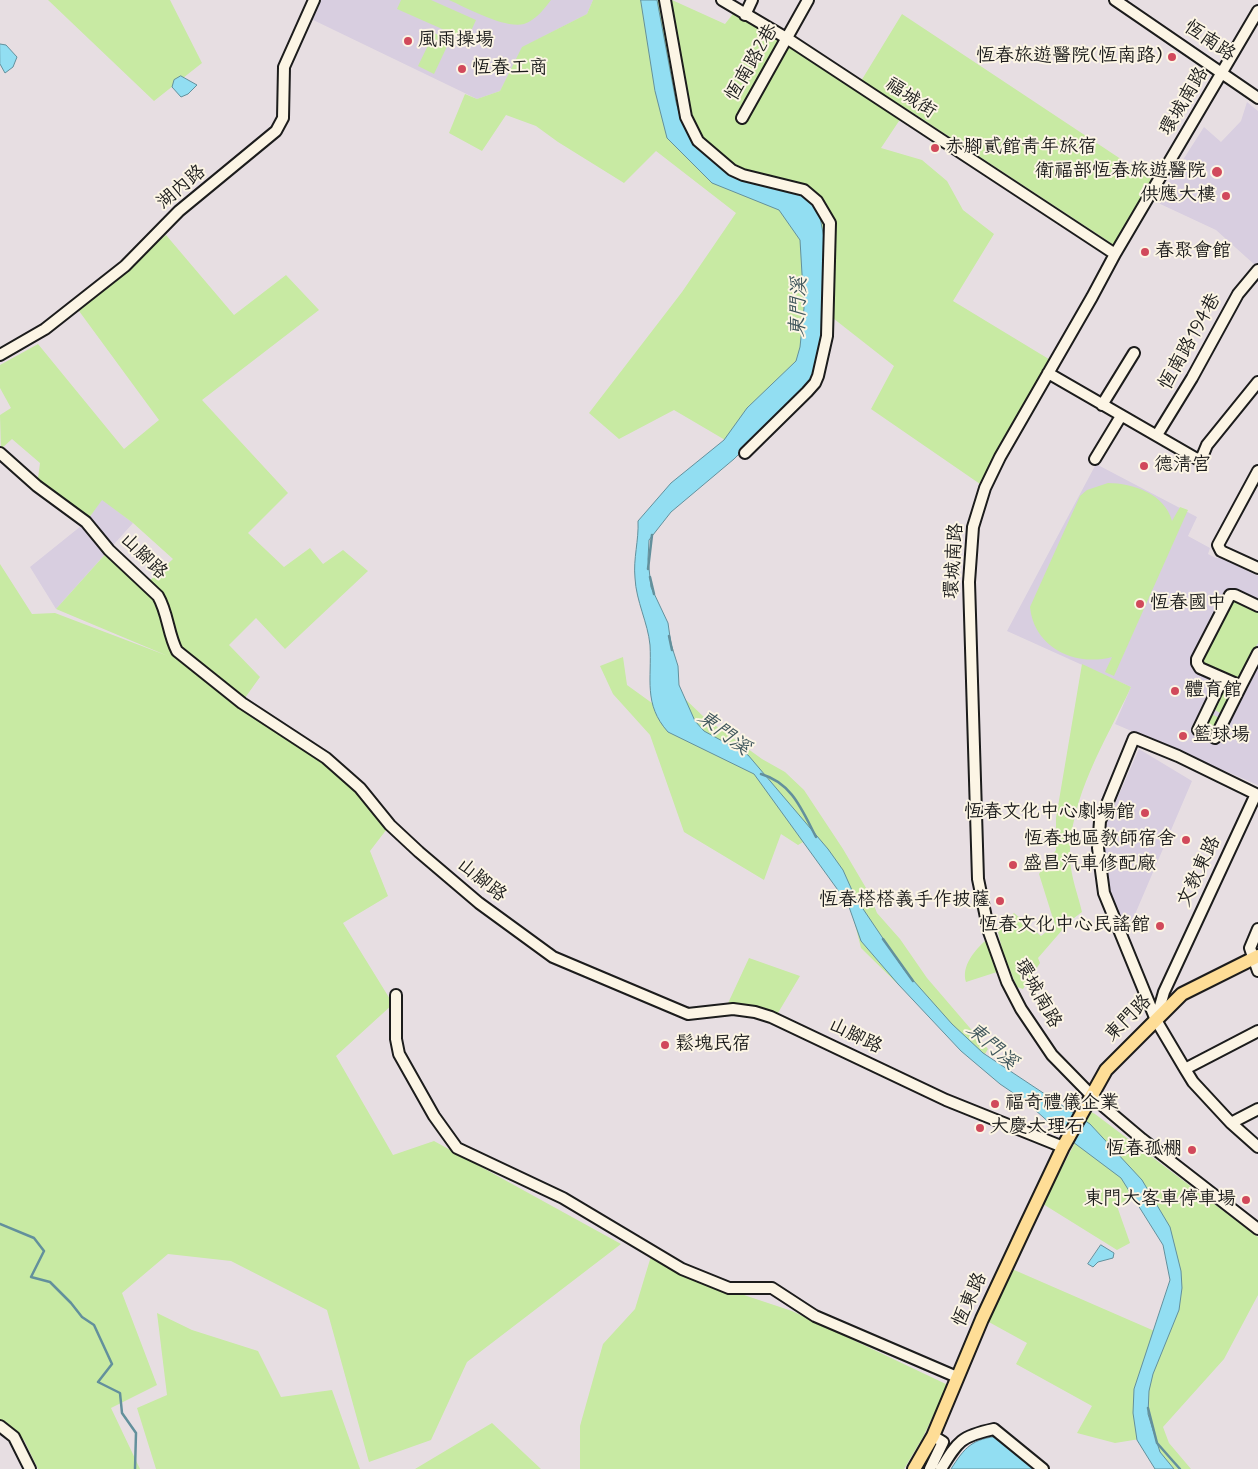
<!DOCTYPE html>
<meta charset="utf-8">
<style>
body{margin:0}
canvas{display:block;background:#e7dee2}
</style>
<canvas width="1258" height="1469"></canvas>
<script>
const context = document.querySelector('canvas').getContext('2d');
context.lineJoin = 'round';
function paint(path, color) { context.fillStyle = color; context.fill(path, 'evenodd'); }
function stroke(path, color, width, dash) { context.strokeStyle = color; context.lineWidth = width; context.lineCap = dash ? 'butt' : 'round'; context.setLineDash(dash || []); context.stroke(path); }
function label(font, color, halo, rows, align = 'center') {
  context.font = font + ' Mynerve,"LXGW WenKai TC",sans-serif'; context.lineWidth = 4; context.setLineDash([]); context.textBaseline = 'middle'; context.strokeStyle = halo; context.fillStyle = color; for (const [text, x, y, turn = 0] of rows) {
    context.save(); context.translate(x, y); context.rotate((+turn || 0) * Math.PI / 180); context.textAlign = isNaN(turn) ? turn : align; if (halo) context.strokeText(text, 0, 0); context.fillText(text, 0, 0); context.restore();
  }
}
paint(new Path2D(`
 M 318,0 L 593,0 L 587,14 L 523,47 L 500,91 L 477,99 L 307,17 Z
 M 1247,102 L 1258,111 L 1258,264 L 1256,266 L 1216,230 L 1156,202 L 1204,127 L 1221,142 L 1241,121 Z
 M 1096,464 L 1197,517 L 1188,536 L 1210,548 L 1208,554 L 1216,558 L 1221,558 L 1258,576 L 1258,785 L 1115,724 L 1131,687 L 1007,631 Z
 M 102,499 L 133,523 L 56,609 L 30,567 L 86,522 Z
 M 1139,749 L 1192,781 L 1127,933 L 1108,894 L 1104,864 L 1106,824 Z`), '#d8cee0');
paint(new Path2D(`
 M 48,0 L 170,0 L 202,63 L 154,101 Z
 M 401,0 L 431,0 L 476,20 L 467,40 L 397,9 Z
 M 449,0 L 551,0 C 544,9 536,20 524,24 C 505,29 467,8 449,0 Z
 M 593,0 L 672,0 L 725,24 L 736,10 L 858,86 L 902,14 L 1157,183 L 1117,247 L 907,109 L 881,148 L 922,160 L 947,181 L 963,210 L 994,234 L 953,301 L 1052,361 L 980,484 L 871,409 L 894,366 L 815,304 L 814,344 L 737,447 L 674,410 L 619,439 L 589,413 L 682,292 L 736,213 L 656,151 L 624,183 L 558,142 L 536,126 L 506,115 L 482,151 L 449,133 L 465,94 L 477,99 L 500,91 L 522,47 L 587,14 Z
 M 434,33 L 450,40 L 434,74 L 418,66 Z
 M 166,235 L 234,315 L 286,275 L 319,310 L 202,400 L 288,493 L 248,533 L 284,567 L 310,548 L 323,564 L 343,550 L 368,571 L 285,649 L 256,618 L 229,645 L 260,677 L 242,702 L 326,758 L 390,825 L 370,851 L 388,896 L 343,923 L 393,1004 L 336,1056 L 393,1155 L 434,1141 L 621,1244 L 467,1362 L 431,1440 L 369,1462 L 327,1310 L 231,1261 L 168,1254 L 122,1293 L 157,1385 L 111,1408 L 140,1469 L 38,1469 L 24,1440 L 0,1428 L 0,564 L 32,614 L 55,613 L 168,656 L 56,609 L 109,550 L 146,584 L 173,559 L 133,523 L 102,500 L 86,522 L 37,486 L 40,463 L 12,439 L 1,449 L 0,415 L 11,408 L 0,388 L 0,365 L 38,344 L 124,449 L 159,420 L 79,311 Z
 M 1108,483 C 1133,483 1165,494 1172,521 L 1180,507 L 1188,510 L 1114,676 L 1105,672 L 1112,657 C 1076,667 1034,648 1030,607 L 1080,496 L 1087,490 Z
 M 1232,597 L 1258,609 L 1258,643 L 1238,682 L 1200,663 Z
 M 623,657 L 627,685 L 663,711 L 683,697 L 705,718 L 762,759 L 785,772 L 804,790 L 843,849 L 869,893 L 877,913 L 900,939 L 927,978 L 988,1049 L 979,1064 L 861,948 L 852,912 L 815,835 L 798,845 L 781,834 L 764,880 L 684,832 L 650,735 L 613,694 L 600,666 Z
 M 1082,664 L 1131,687 C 1106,741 1069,797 1070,859 C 1071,877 1078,895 1082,912 L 1070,921 L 1038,958 L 1040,963 L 1023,989 L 1017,987 L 1003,953 L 998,932 L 1003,923 L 1014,913 L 1041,936 L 1055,925 L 1039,874 L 1056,850 L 1056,818 Z
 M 1223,682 L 1237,688 L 1224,715 L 1211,708 Z
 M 1209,713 L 1222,719 L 1214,736 L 1200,731 Z
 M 986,940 L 997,972 L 966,982 C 961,966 975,950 986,940 Z
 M 749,958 L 800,976 L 772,1023 L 758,1018 L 723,1014 Z
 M 1091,1112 L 1095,1114 L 1258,1237 L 1258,1295 L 1224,1359 L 1163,1427 L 1169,1443 L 1191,1469 L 1166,1469 L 1146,1438 L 1115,1443 L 1077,1433 L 1092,1406 L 1016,1364 L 1027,1343 L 987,1321 L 1012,1269 L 1166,1336 L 1177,1261 L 1137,1199 L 1117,1206 L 1130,1243 L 1117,1250 L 1043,1204 Z
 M 652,1253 L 744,1295 L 792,1311 L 948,1385 L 923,1437 L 904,1469 L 580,1469 L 580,1426 L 603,1344 L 635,1309 Z
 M 157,1313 L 192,1330 L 258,1351 L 281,1397 L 332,1390 L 360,1469 L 156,1469 L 137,1408 L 167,1395 Z
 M 492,1423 L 541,1469 L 415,1469 Z`), '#c8eaa3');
const water = new Path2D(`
 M 641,0 L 657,0 L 676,102 L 681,120 L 691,135 L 716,163 L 725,168 L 804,195 L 819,212 L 824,238 L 823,335 L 820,354 L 812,380 L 802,392 L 734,459 L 671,512 L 649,540 L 648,559 L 651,587 L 668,623 L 671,644 L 678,666 L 679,685 L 695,721 L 704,731 L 748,755 L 828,849 L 843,870 L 855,897 L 905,971 L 952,1024 L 983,1053 L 1090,1124 L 1142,1180 L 1170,1227 L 1181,1271 L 1182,1288 L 1179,1310 L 1153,1374 L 1149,1391 L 1148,1414 L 1160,1452 L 1174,1469 L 1155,1469 L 1137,1440 L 1133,1413 L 1134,1389 L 1170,1280 L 1163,1245 L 1121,1178 L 1061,1133 L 1025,1101 L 1000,1084 L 961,1051 L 898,984 L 861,941 L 848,904 L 754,774 L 668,732 C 643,704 652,679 650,645 C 648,623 636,601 635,578 C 633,559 639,540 638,521 L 671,483 L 724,440 L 747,408 L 796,361 L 800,347 L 804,308 L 800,240 L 779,210 L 712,183 L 667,138 L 655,91 Z
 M 0,44 L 6,45 L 17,57 L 13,67 L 5,73 L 0,64 Z
 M 181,76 L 197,85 L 188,94 L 181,97 L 172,87 L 174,80 Z
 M 1101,1245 L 1114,1253 L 1113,1258 L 1098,1262 L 1093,1267 L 1088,1264 Z
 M 999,1436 L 1042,1469 L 951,1469 C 965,1447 972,1439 999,1436 Z`);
paint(water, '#92def2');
stroke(water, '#63909c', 1);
stroke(new Path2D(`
 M 648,569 L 652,535
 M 650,577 L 654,594
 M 669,636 L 672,650
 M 761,774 C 792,783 802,810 816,837
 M 883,939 L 913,981
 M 0,1224 L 34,1238 L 44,1251 L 31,1277 L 50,1282 L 71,1303 L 82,1317 L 94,1325 L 112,1364 L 98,1382 L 120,1393 L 122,1413 L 136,1433 L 135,1469
 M 1148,1408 L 1157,1443 L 1180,1469`), '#63909c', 2.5);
const minor = new Path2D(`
 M 665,0 L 686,117 L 698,141 L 732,170 L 743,175 L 804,190 L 817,201 L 830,223 L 827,336 L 818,376 L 815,383 L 807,392 L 745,453
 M 722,0 L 788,39 L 1115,254
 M 1115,0 L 1258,98
 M 1258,11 L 1115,254 L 1092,297 L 1000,457 L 985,488 L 973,527 L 969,582 L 978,879 L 989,932 L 1007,982 L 1021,1009 L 1052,1055 L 1097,1101 L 1142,1139 L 1258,1229
 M 745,15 L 752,0
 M 742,118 L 808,0
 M 0,355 L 45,329 L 125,266 L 179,211 L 276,131 L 283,118 L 284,67 L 314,0
 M 1048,373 L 1197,459 L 1202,457 L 1207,445 L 1258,382
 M 1102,405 L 1134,353
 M 1157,435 L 1192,378 L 1238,294 L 1258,270
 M 0,453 L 37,486 L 86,522 L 109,550 L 158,596 C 168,613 168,634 177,651 L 242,703 L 326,758 L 360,788 L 390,825 L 419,852 L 479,903 L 553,957 L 688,1014 L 733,1009 L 755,1012 L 771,1017 L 946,1100 L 1063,1147
 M 1095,459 L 1121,416
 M 1258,471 L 1218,545 L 1221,551 L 1258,568
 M 1258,606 L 1235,595 L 1230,595 L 1197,659 L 1197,663 L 1200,668 L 1241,686 L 1258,653
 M 1198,730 L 1223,678
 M 1215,738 L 1241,686
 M 1258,795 L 1178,756 L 1134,738 L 1100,821 L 1098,848 L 1104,893 L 1156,1020 L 1185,1069 L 1193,1082 L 1231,1123 L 1258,1147
 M 1258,929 L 1250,948 L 1258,971
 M 396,995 L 396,1039 L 399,1054 L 434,1116 L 457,1148 L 563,1198 L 682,1269 L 729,1288 L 772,1288 L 815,1316 L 957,1377
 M 1156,1020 L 1164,992 L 1256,794
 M 1185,1069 L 1258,1031
 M 1231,1123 L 1258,1109
 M 0,1426 L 14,1437 L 30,1469
 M 930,1469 L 943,1442 L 933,1436
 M 941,1469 C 958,1441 961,1436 994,1429 L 1043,1469`);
const major = new Path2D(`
 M 914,1469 L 933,1436 L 982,1319 L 1026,1225 L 1063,1147 L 1106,1070 L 1182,994 L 1258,956`);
stroke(minor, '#1c1c1c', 14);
stroke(major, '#1c1c1c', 16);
stroke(minor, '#fcf5e5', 10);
stroke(major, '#fedd96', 12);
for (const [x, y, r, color] of [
 [408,41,5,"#d1495b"],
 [1172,57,5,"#d1495b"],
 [462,69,5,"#d1495b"],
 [935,148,5,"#d1495b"],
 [1217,172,6,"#d1495b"],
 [1226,196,5,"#d1495b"],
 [1145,252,5,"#d1495b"],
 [1144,466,5,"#d1495b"],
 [1140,604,5,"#d1495b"],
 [1175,691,5,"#d1495b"],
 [1183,736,5,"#d1495b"],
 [1145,813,5,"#d1495b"],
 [1186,840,5,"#d1495b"],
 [1013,865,5,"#d1495b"],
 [1000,901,5,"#d1495b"],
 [1160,926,5,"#d1495b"],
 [665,1045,5,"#d1495b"],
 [995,1104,5,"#d1495b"],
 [980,1128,5,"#d1495b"],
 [1192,1150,5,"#d1495b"],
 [1246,1200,5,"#d1495b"]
]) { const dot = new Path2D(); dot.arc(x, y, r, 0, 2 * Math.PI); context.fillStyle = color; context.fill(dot); stroke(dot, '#fcf5e5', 2); }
label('19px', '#1c1c1c', '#fcf5e5', [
 ["風雨操場",418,41],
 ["恆春旅遊醫院(恆南路)",1162,57,"right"],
 ["恆春工商",472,69],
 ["赤腳貳館青年旅宿",945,148],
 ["衛福部恆春旅遊醫院",1206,172,"right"],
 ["供應大樓",1216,196,"right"],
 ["春聚會館",1155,252],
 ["德清宮",1154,466],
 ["恆春國中",1150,604],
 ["體育館",1185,691],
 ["籃球場",1193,736],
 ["恆春文化中心劇場館",1135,813,"right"],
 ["恆春地區教師宿舍",1176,840,"right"],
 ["盛昌汽車修配廠",1023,865],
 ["恆春榙榙義手作披薩",990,901,"right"],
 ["恆春文化中心民謠館",1150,926,"right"],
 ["鬆塊民宿",675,1045],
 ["福奇禮儀企業",1005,1104],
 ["大慶大理石",990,1128],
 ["恆春孤棚",1182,1150,"right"],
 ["東門大客車停車場",1236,1200,"right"]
], 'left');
label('19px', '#1c1c1c', '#fcf5e5', [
 ["恆南路",1209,42,34],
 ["恆南路2巷",753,63,-60],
 ["福城街",910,99,34],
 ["環城南路",1185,102,-59],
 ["湖內路",182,188,-40],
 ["恆南路194巷",1191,342,-61],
 ["山腳路",143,557,44],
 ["環城南路",955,561,-86],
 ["文教東路",1200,872,-65],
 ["山腳路",481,881,39],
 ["環城南路",1037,994,61],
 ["東門路",1129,1019,-45],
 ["山腳路",855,1037,26],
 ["恆東路",971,1300,-66]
]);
label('italic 20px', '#3f565c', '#fcf5e5', [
 ["東門溪",800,307,-88],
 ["東門溪",723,734,37],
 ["東門溪",991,1047,41]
]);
</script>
